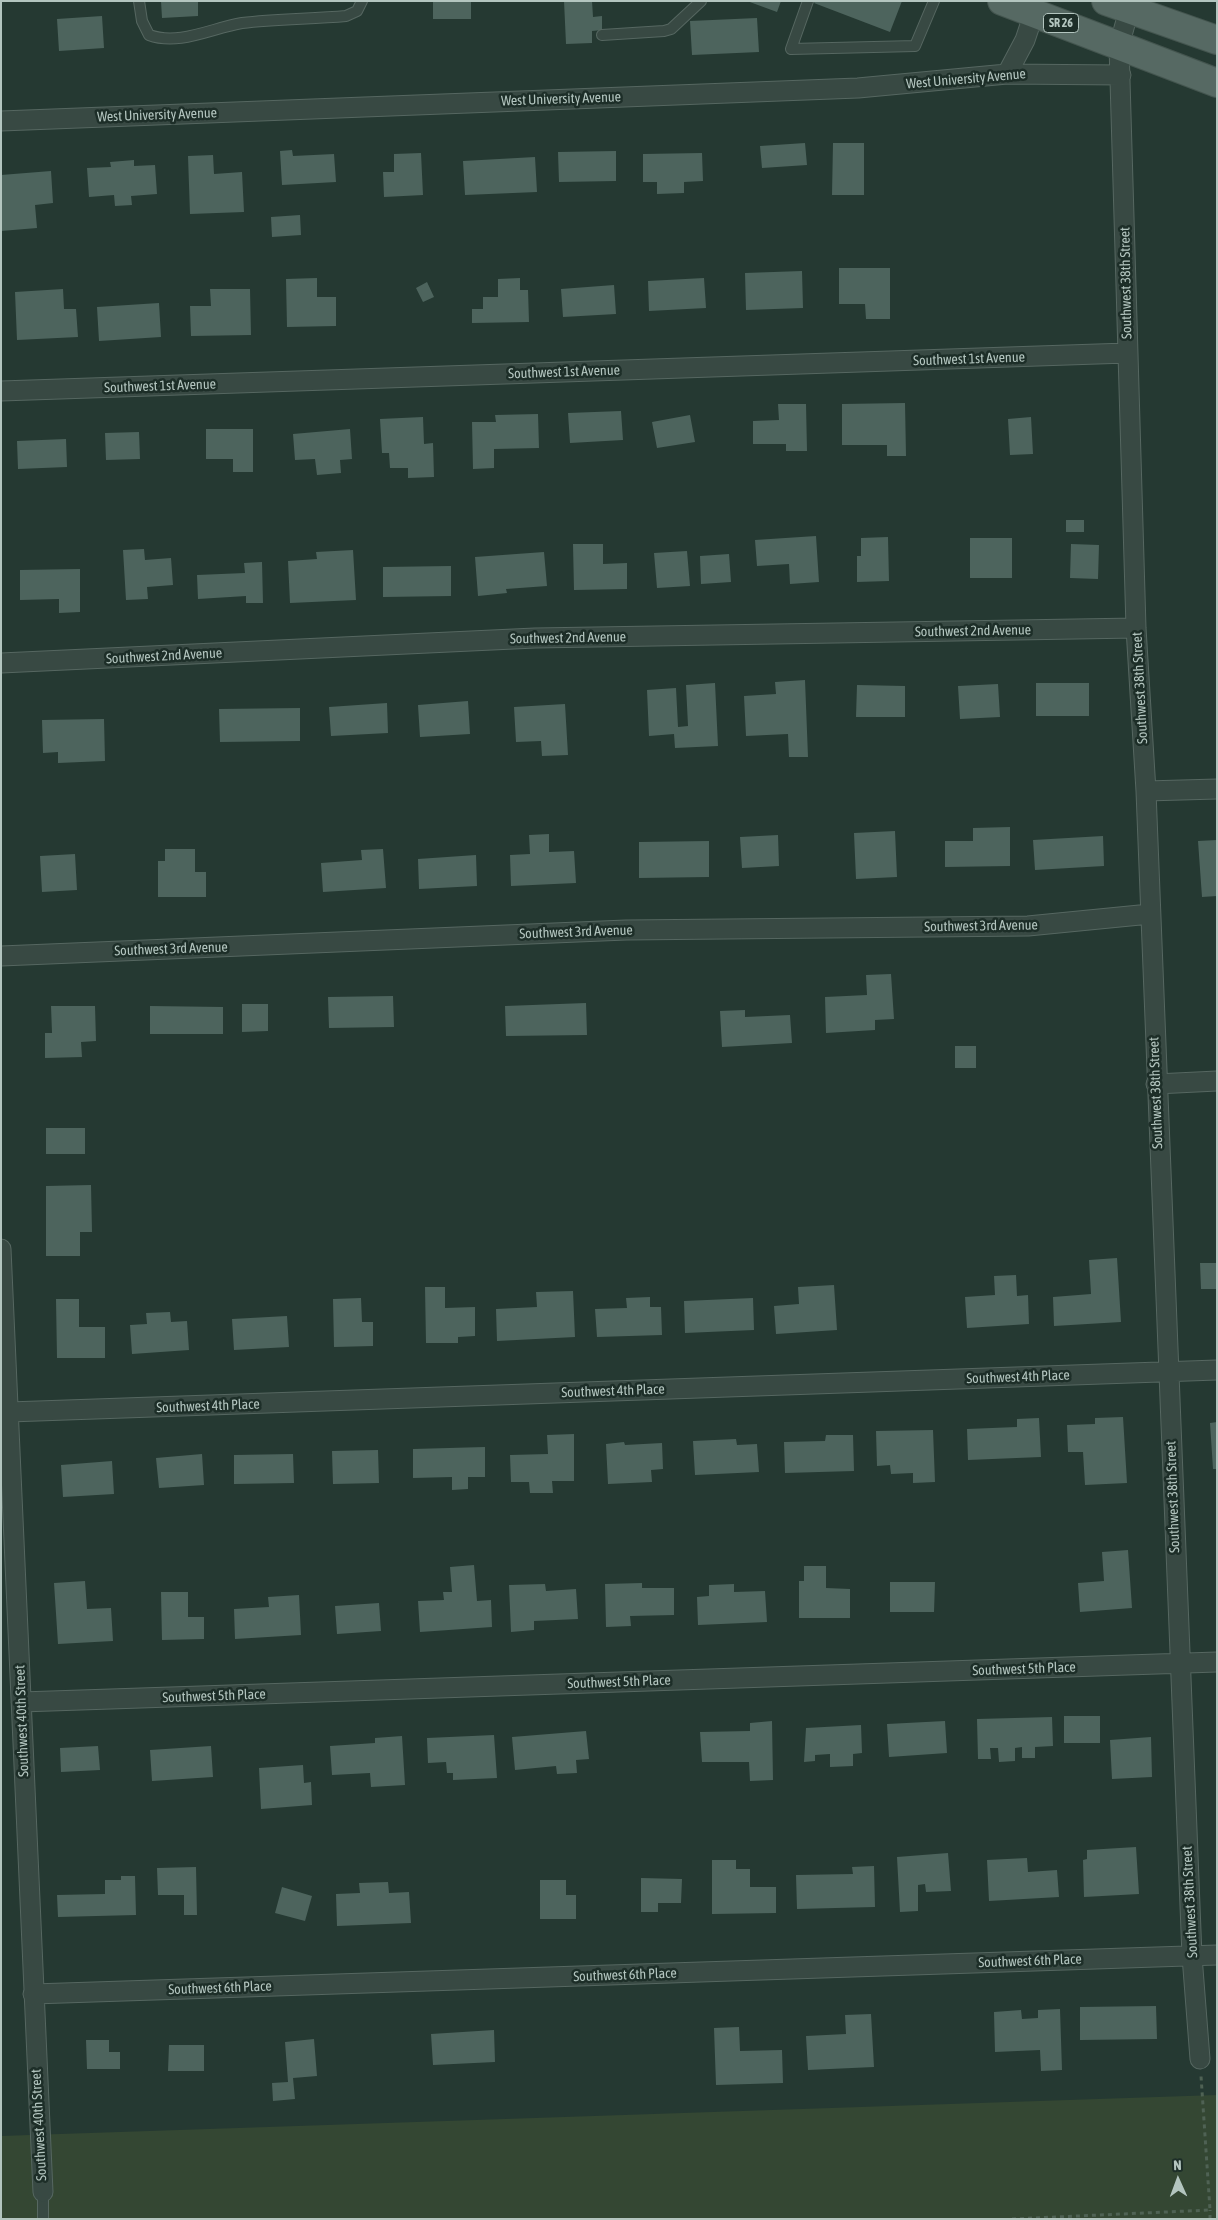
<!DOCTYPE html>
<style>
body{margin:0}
#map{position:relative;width:1218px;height:2220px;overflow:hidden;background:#253932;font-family:"Asap Condensed",sans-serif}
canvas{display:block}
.frame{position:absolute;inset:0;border:2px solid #b3c5bf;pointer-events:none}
.north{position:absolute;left:1153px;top:2155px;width:50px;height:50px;-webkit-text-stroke:4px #1d2e28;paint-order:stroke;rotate:358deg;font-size:14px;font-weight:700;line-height:20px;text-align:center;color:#b3c5bf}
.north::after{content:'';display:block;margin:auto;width:18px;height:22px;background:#b3c5bf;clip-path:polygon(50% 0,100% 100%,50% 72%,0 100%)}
</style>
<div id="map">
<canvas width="1218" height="2220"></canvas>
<div class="frame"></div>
<div class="north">N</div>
</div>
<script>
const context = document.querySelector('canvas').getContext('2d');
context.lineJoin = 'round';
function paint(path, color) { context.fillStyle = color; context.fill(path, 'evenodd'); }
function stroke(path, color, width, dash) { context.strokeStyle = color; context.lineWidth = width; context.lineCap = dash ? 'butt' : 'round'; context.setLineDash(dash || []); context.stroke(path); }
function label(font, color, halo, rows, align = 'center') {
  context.font = font + ' "Asap Condensed",sans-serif'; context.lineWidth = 5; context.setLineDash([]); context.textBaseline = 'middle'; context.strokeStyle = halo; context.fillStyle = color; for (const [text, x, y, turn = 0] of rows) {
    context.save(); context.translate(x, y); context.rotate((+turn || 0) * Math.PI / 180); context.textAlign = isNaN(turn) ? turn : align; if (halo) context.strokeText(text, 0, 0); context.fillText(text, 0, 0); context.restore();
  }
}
paint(new Path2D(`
 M 1217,2095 L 1217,2219 L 1,2219 L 1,2136 Z`), '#344733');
paint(new Path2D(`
 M 161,1 L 198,1 L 198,16 L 162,18 Z
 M 433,1 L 471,1 L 471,19 L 433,19 Z
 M 564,1 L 592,1 L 593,17 L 602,16 L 602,30 L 592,31 L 592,43 L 566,44 Z
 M 747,1 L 781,1 L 777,12 Z
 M 815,1 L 902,1 L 890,32 L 814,3 Z
 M 102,16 L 104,48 L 59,51 L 57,19 Z
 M 757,18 L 759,52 L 692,55 L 690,21 Z
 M 805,143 L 807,165 L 762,168 L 760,146 Z
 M 833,143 L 864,143 L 864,195 L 832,195 Z
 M 292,150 L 293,156 L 334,154 L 336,182 L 282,185 L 280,151 Z
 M 616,151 L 616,181 L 559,182 L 558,152 Z
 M 421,153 L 423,195 L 384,197 L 383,172 L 394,172 L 394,154 Z
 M 702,153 L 703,181 L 684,182 L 684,193 L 657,194 L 657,182 L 643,182 L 643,154 Z
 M 213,155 L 214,174 L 242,172 L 244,212 L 190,214 L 188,156 Z
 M 535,157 L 537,192 L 465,195 L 463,161 Z
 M 134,160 L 134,166 L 155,165 L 157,194 L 131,196 L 132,205 L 115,206 L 114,195 L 89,197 L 87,168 L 111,167 L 110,162 Z
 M 51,171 L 53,203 L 35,205 L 37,228 L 1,231 L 1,175 Z
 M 300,215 L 301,235 L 272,237 L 271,217 Z
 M 839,268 L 890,268 L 890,319 L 866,319 L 865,304 L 839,304 Z
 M 802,271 L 803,308 L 746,310 L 745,273 Z
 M 317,278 L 317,297 L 336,297 L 336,326 L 287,327 L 286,279 Z
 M 520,278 L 520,290 L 528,290 L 529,322 L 472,323 L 472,309 L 483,309 L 483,297 L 498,297 L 498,279 Z
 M 704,278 L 706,308 L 649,311 L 648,281 Z
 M 427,282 L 434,297 L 423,302 L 416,288 Z
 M 614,285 L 616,314 L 563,317 L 561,289 Z
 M 63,289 L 64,309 L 76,309 L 78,337 L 17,340 L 15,292 Z
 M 210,289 L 250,289 L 251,335 L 191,336 L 190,306 L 211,306 Z
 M 159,303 L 161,337 L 99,341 L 97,307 Z
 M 905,403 L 906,456 L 887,456 L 887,445 L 842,445 L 842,404 Z
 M 778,404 L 806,404 L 807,451 L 786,451 L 786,444 L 753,444 L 753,421 L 779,420 Z
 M 621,411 L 623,440 L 570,443 L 568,413 Z
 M 538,414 L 539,448 L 494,449 L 494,468 L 473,469 L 472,422 L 496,422 L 495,415 Z
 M 690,415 L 695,442 L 657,448 L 652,422 Z
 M 423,417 L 424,444 L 433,443 L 434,477 L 408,478 L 408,468 L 390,468 L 389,453 L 382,453 L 380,419 Z
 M 1031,417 L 1033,454 L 1010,455 L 1008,419 Z
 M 206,429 L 253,429 L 253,472 L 233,472 L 233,459 L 206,459 Z
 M 350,429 L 352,459 L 340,460 L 341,473 L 317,475 L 315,459 L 295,460 L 293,434 Z
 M 139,432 L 140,459 L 106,460 L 105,433 Z
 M 66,439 L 67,467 L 18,469 L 17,441 Z
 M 1066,520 L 1084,520 L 1084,532 L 1066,532 Z
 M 816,536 L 819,582 L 790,584 L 789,564 L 757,566 L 755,540 Z
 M 888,537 L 889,581 L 857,582 L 857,556 L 861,556 L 861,538 Z
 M 970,538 L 1012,538 L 1012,578 L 970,578 Z
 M 573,544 L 603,544 L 603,564 L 627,563 L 627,589 L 574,590 Z
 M 1071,544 L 1099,545 L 1098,579 L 1070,578 Z
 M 144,549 L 145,560 L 171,558 L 173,585 L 147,587 L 148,599 L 126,600 L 123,550 Z
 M 353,550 L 356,600 L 290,603 L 288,561 L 317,559 L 316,552 Z
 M 687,551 L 690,586 L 657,588 L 654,553 Z
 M 544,552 L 547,586 L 506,589 L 507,593 L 478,596 L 475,557 Z
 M 729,554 L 731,582 L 701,584 L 700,556 Z
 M 262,562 L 263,603 L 246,603 L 246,596 L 198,599 L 197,575 L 245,573 L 244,563 Z
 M 451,566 L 451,596 L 383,597 L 383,567 Z
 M 80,569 L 80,612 L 59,613 L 59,599 L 20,600 L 20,570 Z
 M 805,680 L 808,757 L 789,757 L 788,734 L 746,736 L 744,696 L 776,694 L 775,682 Z
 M 715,683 L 718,746 L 675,748 L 674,734 L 649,736 L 647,690 L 676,688 L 678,727 L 688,726 L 686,685 Z
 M 1036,683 L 1089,683 L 1089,716 L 1036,716 Z
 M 998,684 L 1000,717 L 960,719 L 958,686 Z
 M 857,685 L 905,686 L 905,717 L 856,717 Z
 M 468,701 L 470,734 L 420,737 L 418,705 Z
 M 387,703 L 388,733 L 331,736 L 329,707 Z
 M 565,704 L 568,755 L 542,756 L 541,741 L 516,742 L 514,707 Z
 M 300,708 L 300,741 L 220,742 L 219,709 Z
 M 104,719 L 105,761 L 58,763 L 58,752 L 43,753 L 42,720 Z
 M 1010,827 L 1010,866 L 945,867 L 945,841 L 973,841 L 973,828 Z
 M 895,831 L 897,877 L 856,879 L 854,833 Z
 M 549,834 L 549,852 L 574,851 L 576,883 L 511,886 L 510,855 L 530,854 L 529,835 Z
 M 778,835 L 779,866 L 742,868 L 740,837 Z
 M 1103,836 L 1104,866 L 1035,870 L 1033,840 Z
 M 1217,840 L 1217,896 L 1202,897 L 1198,841 Z
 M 709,841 L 709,877 L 639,878 L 639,842 Z
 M 165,849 L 195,849 L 195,872 L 206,872 L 206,897 L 158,897 L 158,861 L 165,861 Z
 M 383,849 L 386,888 L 323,892 L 321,863 L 362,860 L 361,850 Z
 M 75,854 L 77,890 L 42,892 L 40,856 Z
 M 476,855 L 477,886 L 419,889 L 418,859 Z
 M 891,974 L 894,1019 L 875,1020 L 875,1030 L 826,1033 L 825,997 L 867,995 L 866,975 Z
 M 393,996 L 394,1027 L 329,1028 L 328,997 Z
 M 586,1003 L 587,1035 L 506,1036 L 505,1006 Z
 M 242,1004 L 268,1004 L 268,1031 L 242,1032 Z
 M 51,1006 L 95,1006 L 96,1041 L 81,1042 L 82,1057 L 45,1058 L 45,1033 L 52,1033 Z
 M 150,1006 L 223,1007 L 223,1034 L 150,1034 Z
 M 745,1010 L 745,1017 L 790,1015 L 792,1043 L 722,1047 L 720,1011 Z
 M 955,1046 L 976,1046 L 976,1068 L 955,1068 Z
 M 46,1128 L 85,1128 L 85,1154 L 46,1154 Z
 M 91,1185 L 92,1232 L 80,1232 L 80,1256 L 46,1256 L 46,1186 Z
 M 1117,1258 L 1121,1322 L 1054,1326 L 1053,1297 L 1091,1294 L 1089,1260 Z
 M 1200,1263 L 1217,1263 L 1217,1289 L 1201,1289 Z
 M 1016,1275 L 1017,1296 L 1028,1295 L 1029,1324 L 967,1328 L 965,1297 L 995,1295 L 994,1276 Z
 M 834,1285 L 837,1330 L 776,1334 L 774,1306 L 799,1304 L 798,1287 Z
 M 425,1287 L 445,1287 L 445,1308 L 475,1307 L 475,1336 L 458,1337 L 458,1343 L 426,1343 Z
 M 573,1291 L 575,1337 L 497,1341 L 496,1309 L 537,1307 L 536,1292 Z
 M 650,1297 L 650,1307 L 661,1307 L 662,1335 L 597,1337 L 595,1309 L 627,1308 L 626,1298 Z
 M 361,1298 L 362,1322 L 373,1322 L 373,1346 L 334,1347 L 333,1299 Z
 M 753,1298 L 754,1330 L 685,1333 L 684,1301 Z
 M 56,1299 L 79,1299 L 79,1327 L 105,1327 L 105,1358 L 57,1358 Z
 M 170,1312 L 171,1322 L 187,1321 L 189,1350 L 132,1354 L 130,1325 L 147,1324 L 146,1313 Z
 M 287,1316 L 289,1347 L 234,1350 L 232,1319 Z
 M 1123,1417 L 1127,1483 L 1085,1485 L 1083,1452 L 1068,1452 L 1067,1425 L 1095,1424 L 1095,1418 Z
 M 1039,1418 L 1041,1457 L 968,1460 L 967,1429 L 1017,1427 L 1017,1419 Z
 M 1217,1422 L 1217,1469 L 1213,1469 L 1210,1423 Z
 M 933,1430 L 935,1482 L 913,1483 L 913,1473 L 891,1474 L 890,1465 L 877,1466 L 876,1431 Z
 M 574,1434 L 574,1481 L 552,1481 L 553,1493 L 530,1493 L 529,1482 L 511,1482 L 510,1455 L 548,1454 L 547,1435 Z
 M 826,1435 L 853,1435 L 854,1471 L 785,1473 L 784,1442 L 825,1441 Z
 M 736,1439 L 737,1445 L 757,1444 L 759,1472 L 695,1475 L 693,1441 Z
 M 624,1442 L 625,1445 L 662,1443 L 663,1469 L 651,1470 L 652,1482 L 608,1484 L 606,1444 Z
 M 485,1447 L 485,1477 L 468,1477 L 468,1489 L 452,1490 L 452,1477 L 413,1478 L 413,1449 Z
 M 378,1450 L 379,1483 L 333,1484 L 332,1451 Z
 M 202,1454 L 204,1485 L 159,1488 L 156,1458 Z
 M 293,1454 L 294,1483 L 234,1484 L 234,1455 Z
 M 112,1461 L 114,1494 L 63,1497 L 61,1465 Z
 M 1128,1550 L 1132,1608 L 1080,1612 L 1078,1583 L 1104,1581 L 1102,1552 Z
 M 474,1565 L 477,1601 L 491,1600 L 492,1627 L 420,1632 L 418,1601 L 444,1600 L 443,1592 L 452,1592 L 450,1567 Z
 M 804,1566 L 826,1566 L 826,1588 L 850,1589 L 850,1618 L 799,1618 L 799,1581 L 804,1581 Z
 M 85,1581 L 87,1609 L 111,1608 L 113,1641 L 58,1644 L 54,1583 Z
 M 890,1582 L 935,1582 L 934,1612 L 890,1612 Z
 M 642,1583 L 642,1588 L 674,1588 L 674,1615 L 630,1616 L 631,1626 L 606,1627 L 605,1584 Z
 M 545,1584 L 546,1591 L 576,1589 L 578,1619 L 534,1621 L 534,1630 L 511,1632 L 509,1585 Z
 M 734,1584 L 734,1592 L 765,1591 L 767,1622 L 698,1625 L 697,1597 L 709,1596 L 709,1585 Z
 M 161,1592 L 188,1592 L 188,1617 L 204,1617 L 204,1639 L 162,1640 Z
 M 299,1595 L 301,1635 L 235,1639 L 234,1609 L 269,1607 L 268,1597 Z
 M 379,1603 L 381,1631 L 337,1634 L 335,1606 Z
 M 1064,1716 L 1100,1716 L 1100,1743 L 1064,1743 Z
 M 1052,1717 L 1053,1746 L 1035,1747 L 1035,1758 L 1022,1758 L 1022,1747 L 1015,1748 L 1015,1761 L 999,1762 L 998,1748 L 990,1748 L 991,1759 L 978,1759 L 977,1719 Z
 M 772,1721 L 773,1780 L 750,1781 L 749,1762 L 702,1762 L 700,1732 L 750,1731 L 750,1723 Z
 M 945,1721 L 947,1753 L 889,1757 L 887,1724 Z
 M 861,1725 L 862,1753 L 853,1754 L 853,1766 L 830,1767 L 830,1754 L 815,1755 L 815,1761 L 804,1762 L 806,1728 Z
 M 586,1731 L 589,1759 L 576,1760 L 577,1773 L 557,1774 L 556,1766 L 515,1770 L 512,1737 Z
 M 494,1735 L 497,1778 L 453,1780 L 453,1773 L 447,1773 L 446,1762 L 428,1763 L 427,1738 Z
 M 402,1736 L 405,1785 L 371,1787 L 370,1773 L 332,1775 L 330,1746 L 375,1743 L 375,1738 Z
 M 1151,1737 L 1152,1777 L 1112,1779 L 1110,1740 Z
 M 98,1746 L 100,1770 L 61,1772 L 60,1748 Z
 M 211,1746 L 213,1777 L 152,1781 L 150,1750 Z
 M 303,1765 L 304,1783 L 311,1782 L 312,1805 L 261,1809 L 259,1768 Z
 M 1136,1847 L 1139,1894 L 1084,1897 L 1083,1860 L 1087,1859 L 1087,1850 Z
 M 948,1853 L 951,1891 L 926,1892 L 925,1884 L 918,1885 L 918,1911 L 900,1912 L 897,1857 Z
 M 1027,1858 L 1028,1872 L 1057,1870 L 1059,1897 L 989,1901 L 987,1860 Z
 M 712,1860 L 736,1860 L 736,1869 L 750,1869 L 750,1887 L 776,1887 L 776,1913 L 712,1914 Z
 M 874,1866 L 875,1907 L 797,1909 L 796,1875 L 853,1874 L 852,1867 Z
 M 196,1867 L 197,1915 L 184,1915 L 184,1895 L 158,1895 L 157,1868 Z
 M 121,1876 L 135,1876 L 136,1915 L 58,1917 L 57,1895 L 105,1894 L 105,1880 L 121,1880 Z
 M 641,1878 L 682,1879 L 681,1903 L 658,1903 L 658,1912 L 641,1912 Z
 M 540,1880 L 566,1880 L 566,1895 L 576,1895 L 576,1919 L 540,1919 Z
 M 388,1882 L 389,1893 L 409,1892 L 411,1923 L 337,1926 L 336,1894 L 360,1893 L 359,1883 Z
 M 282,1887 L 312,1896 L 305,1921 L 275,1913 Z
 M 1156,2006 L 1157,2039 L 1080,2040 L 1080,2007 Z
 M 1060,2009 L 1062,2070 L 1041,2071 L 1040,2050 L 995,2052 L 994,2012 L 1021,2010 L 1022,2019 L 1038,2018 L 1038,2010 Z
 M 871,2014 L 874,2067 L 808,2070 L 806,2036 L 846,2034 L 845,2015 Z
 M 739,2027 L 740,2051 L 782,2050 L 783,2083 L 716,2085 L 714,2028 Z
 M 494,2030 L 495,2062 L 433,2065 L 431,2034 Z
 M 314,2039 L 317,2076 L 293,2078 L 295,2099 L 273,2101 L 272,2083 L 288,2082 L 285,2042 Z
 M 86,2040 L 109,2040 L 109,2052 L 120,2052 L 120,2069 L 87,2069 Z
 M 169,2045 L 204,2045 L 204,2071 L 168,2071 Z`), '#4d645d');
const lane = new Path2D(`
 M 139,1 L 142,21 L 149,35 C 179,46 212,28 242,23 C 276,19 312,19 346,16 L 357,11 L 362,1
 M 808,1 L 791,49 L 915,46 L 934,1
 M 602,35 L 664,31 L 671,29 L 701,1
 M 43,2192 L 43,2219`);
const street = new Path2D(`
 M 1129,10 L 1119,46 L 1136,628 L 1146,791 L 1192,1956 L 1200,2059
 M 1007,74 L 1025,40 L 1034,13
 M 1,121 L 858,88 L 1007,74 L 1121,75
 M 1,391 L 1127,353
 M 1,663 L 535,638 L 1136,628
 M 1146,791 L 1217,789
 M 1,956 L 626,930 L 1028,926 L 1150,914
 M 1156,1084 L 1217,1081
 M 1,1249 L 43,2192
 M 9,1412 L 1217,1370
 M 21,1702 L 1217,1662
 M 33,1994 L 1217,1955`);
const primary = new Path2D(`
 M 1002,1 L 1217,83
 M 1106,1 L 1217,40`);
stroke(lane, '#566761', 12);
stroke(street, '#566761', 21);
stroke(primary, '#44554f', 30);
stroke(new Path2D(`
 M 1012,2219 L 1210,2210 L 1201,2076
 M 1210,2219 L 1210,2210`), '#4f6254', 3, [4, 4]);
stroke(lane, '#384943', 10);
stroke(street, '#384943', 19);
stroke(primary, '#566963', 28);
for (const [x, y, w] of [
 [1061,23,35]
]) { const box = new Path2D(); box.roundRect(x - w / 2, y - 9.5, w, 19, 4); context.fillStyle = '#1d2e28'; context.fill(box); stroke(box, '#b3c5bf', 1); }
label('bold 12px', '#b3c5bf', null, [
 ["SR 26",1061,23]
]);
label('14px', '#b3c5bf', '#1d2e28', [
 ["West University Avenue",966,79,-5],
 ["West University Avenue",561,99,-2],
 ["West University Avenue",157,115,-2],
 ["Southwest 38th Street",1126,283,-91],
 ["Southwest 1st Avenue",969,359,-2],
 ["Southwest 1st Avenue",564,372,-2],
 ["Southwest 1st Avenue",160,386,-2],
 ["Southwest 2nd Avenue",973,631,-1],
 ["Southwest 2nd Avenue",568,638,-1],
 ["Southwest 2nd Avenue",164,656,-3],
 ["Southwest 38th Street",1140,688,-93],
 ["Southwest 3rd Avenue",981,926,-1],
 ["Southwest 3rd Avenue",576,932,-2],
 ["Southwest 3rd Avenue",171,949,-2],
 ["Southwest 38th Street",1156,1093,-92],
 ["Southwest 4th Place",1018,1377,-2],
 ["Southwest 4th Place",613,1391,-2],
 ["Southwest 4th Place",208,1406,-2],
 ["Southwest 38th Street",1173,1497,-92],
 ["Southwest 5th Place",1024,1669,-2],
 ["Southwest 5th Place",619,1682,-2],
 ["Southwest 5th Place",214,1696,-2],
 ["Southwest 40th Street",22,1721,-92],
 ["Southwest 38th Street",1190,1902,-93],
 ["Southwest 6th Place",1030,1961,-2],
 ["Southwest 6th Place",625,1975,-2],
 ["Southwest 6th Place",220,1988,-2],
 ["Southwest 40th Street",39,2125,-93]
]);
</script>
